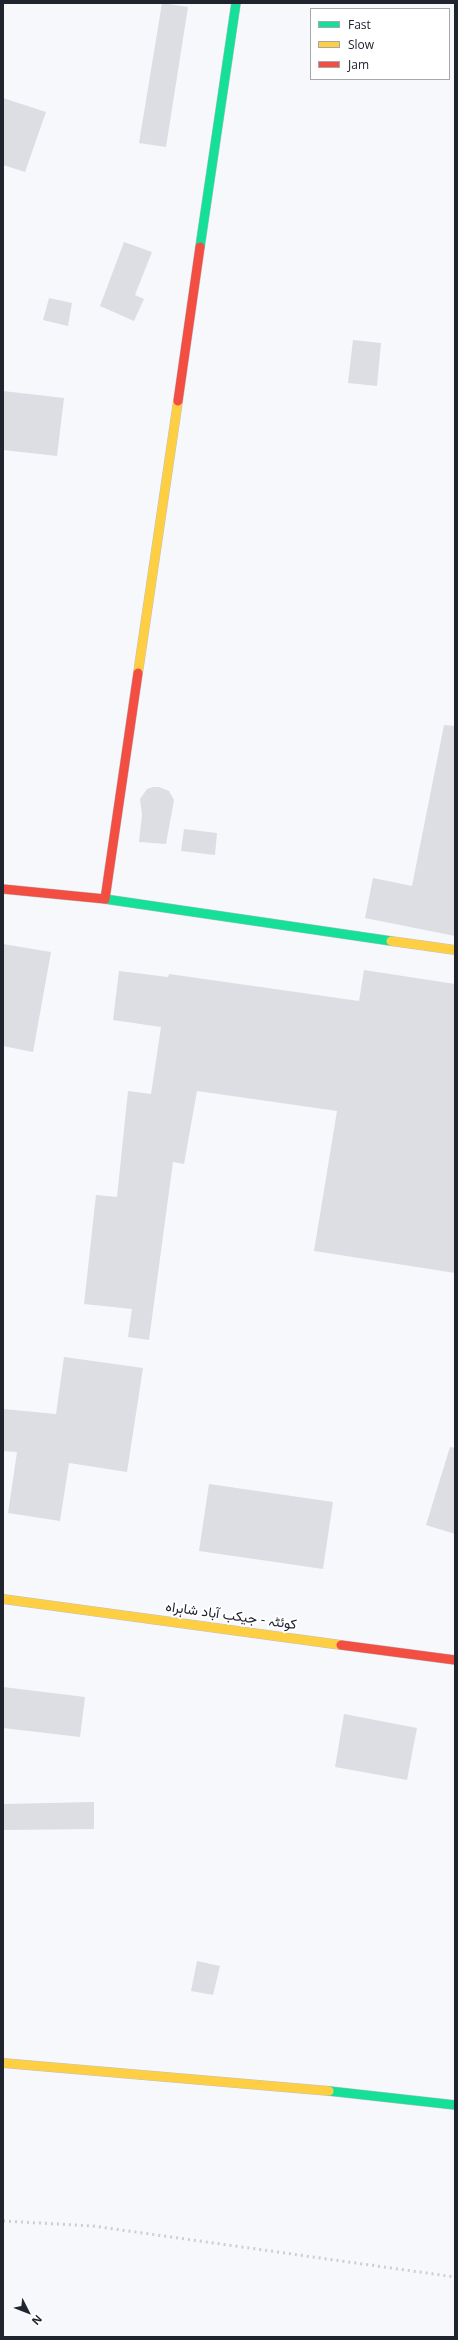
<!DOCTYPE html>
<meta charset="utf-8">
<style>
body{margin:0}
#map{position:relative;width:458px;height:2340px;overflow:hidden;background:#f7f8fb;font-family:"Open Sans",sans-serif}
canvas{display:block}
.frame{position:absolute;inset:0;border:4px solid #20242f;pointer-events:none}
.legend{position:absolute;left:310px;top:8px;width:140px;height:72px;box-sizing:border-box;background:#fff;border:1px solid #a6a7ac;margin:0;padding:5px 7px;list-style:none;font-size:12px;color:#20242f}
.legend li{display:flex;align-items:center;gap:8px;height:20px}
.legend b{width:20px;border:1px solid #a6a7ac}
.north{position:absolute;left:8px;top:2292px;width:40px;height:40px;-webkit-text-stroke:3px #fff;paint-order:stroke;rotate:132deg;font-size:11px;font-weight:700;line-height:16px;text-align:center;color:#20242f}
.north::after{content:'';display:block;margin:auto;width:14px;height:18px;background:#20242f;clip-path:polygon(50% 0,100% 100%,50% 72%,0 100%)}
</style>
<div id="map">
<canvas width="458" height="2340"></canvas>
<div class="frame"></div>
<ul class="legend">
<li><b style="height:5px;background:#16e098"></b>Fast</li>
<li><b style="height:5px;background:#ffcf43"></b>Slow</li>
<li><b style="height:5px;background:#f24e42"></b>Jam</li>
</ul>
<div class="north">N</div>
</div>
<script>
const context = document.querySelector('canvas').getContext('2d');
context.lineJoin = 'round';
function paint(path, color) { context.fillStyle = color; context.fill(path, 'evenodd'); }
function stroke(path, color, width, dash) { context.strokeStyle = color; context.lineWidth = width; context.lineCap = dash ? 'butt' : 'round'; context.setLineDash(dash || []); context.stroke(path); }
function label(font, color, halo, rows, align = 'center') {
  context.font = font + ' "Open Sans",Vazirmatn,sans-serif'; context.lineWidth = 4; context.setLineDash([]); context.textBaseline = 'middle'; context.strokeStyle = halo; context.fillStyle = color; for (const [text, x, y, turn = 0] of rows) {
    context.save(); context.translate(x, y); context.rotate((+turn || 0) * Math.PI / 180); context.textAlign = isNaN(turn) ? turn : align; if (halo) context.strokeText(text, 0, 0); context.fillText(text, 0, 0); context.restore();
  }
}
paint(new Path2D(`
 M 162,3 L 188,7 L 166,147 L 139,143 Z
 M 3,98 L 46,112 L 25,172 L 3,165 Z
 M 124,242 L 152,252 L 135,295 L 144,299 L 134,321 L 100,306 Z
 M 49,298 L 72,303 L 68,326 L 43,320 Z
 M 353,340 L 381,343 L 377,386 L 348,383 Z
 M 3,391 L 64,398 L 57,456 L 3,450 Z
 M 444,725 L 455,726 L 455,936 L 365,918 L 373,878 L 412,886 Z
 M 153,787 L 159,787 L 169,791 L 174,800 L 166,844 L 139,842 L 142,815 L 140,799 L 147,789 Z
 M 184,829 L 217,833 L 215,855 L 181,851 Z
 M 3,944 L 51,952 L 33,1052 L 3,1046 Z
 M 364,970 L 455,984 L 455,1273 L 314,1251 L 337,1111 L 197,1091 L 184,1164 L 173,1162 L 149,1340 L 128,1337 L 132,1309 L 84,1304 L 96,1195 L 117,1197 L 128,1091 L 151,1094 L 161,1027 L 113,1020 L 119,971 L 168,977 L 169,974 L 359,1001 Z
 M 64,1357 L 143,1368 L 127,1472 L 69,1463 L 60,1521 L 8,1513 L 17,1452 L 3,1451 L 3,1409 L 56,1414 Z
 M 450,1447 L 455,1448 L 455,1534 L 426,1525 Z
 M 209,1484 L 333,1502 L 323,1569 L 199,1551 Z
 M 3,1687 L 85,1697 L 80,1737 L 3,1728 Z
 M 344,1714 L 417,1728 L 407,1780 L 335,1767 Z
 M 94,1802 L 94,1829 L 3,1830 L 3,1804 Z
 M 197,1961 L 220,1966 L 213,1995 L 191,1991 Z`), '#dcdee4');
const fast = new Path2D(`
 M 200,247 L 236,3
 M 105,899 L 391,941
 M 329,2091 L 455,2105`);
const slow = new Path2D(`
 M 138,673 L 178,401
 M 391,941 L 455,950
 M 3,1599 L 341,1645
 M 3,2063 L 329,2091`);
const jam = new Path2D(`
 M 178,401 L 200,247
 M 3,889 L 105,899 L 138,673
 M 341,1645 L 455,1660`);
stroke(fast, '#bec0c7', 10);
stroke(slow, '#bec0c7', 10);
stroke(jam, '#bec0c7', 10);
stroke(fast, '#16e098', 9);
stroke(slow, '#ffcf43', 9);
stroke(jam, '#f24e42', 9);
stroke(new Path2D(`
 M 3,2221 L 93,2226 L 455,2277`), '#cccecf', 3, [2, 4]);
label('14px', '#20242f', '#fff', [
 ["کوئٹہ - جیکب آباد شاہراہ",231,1616,8]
]);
</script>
